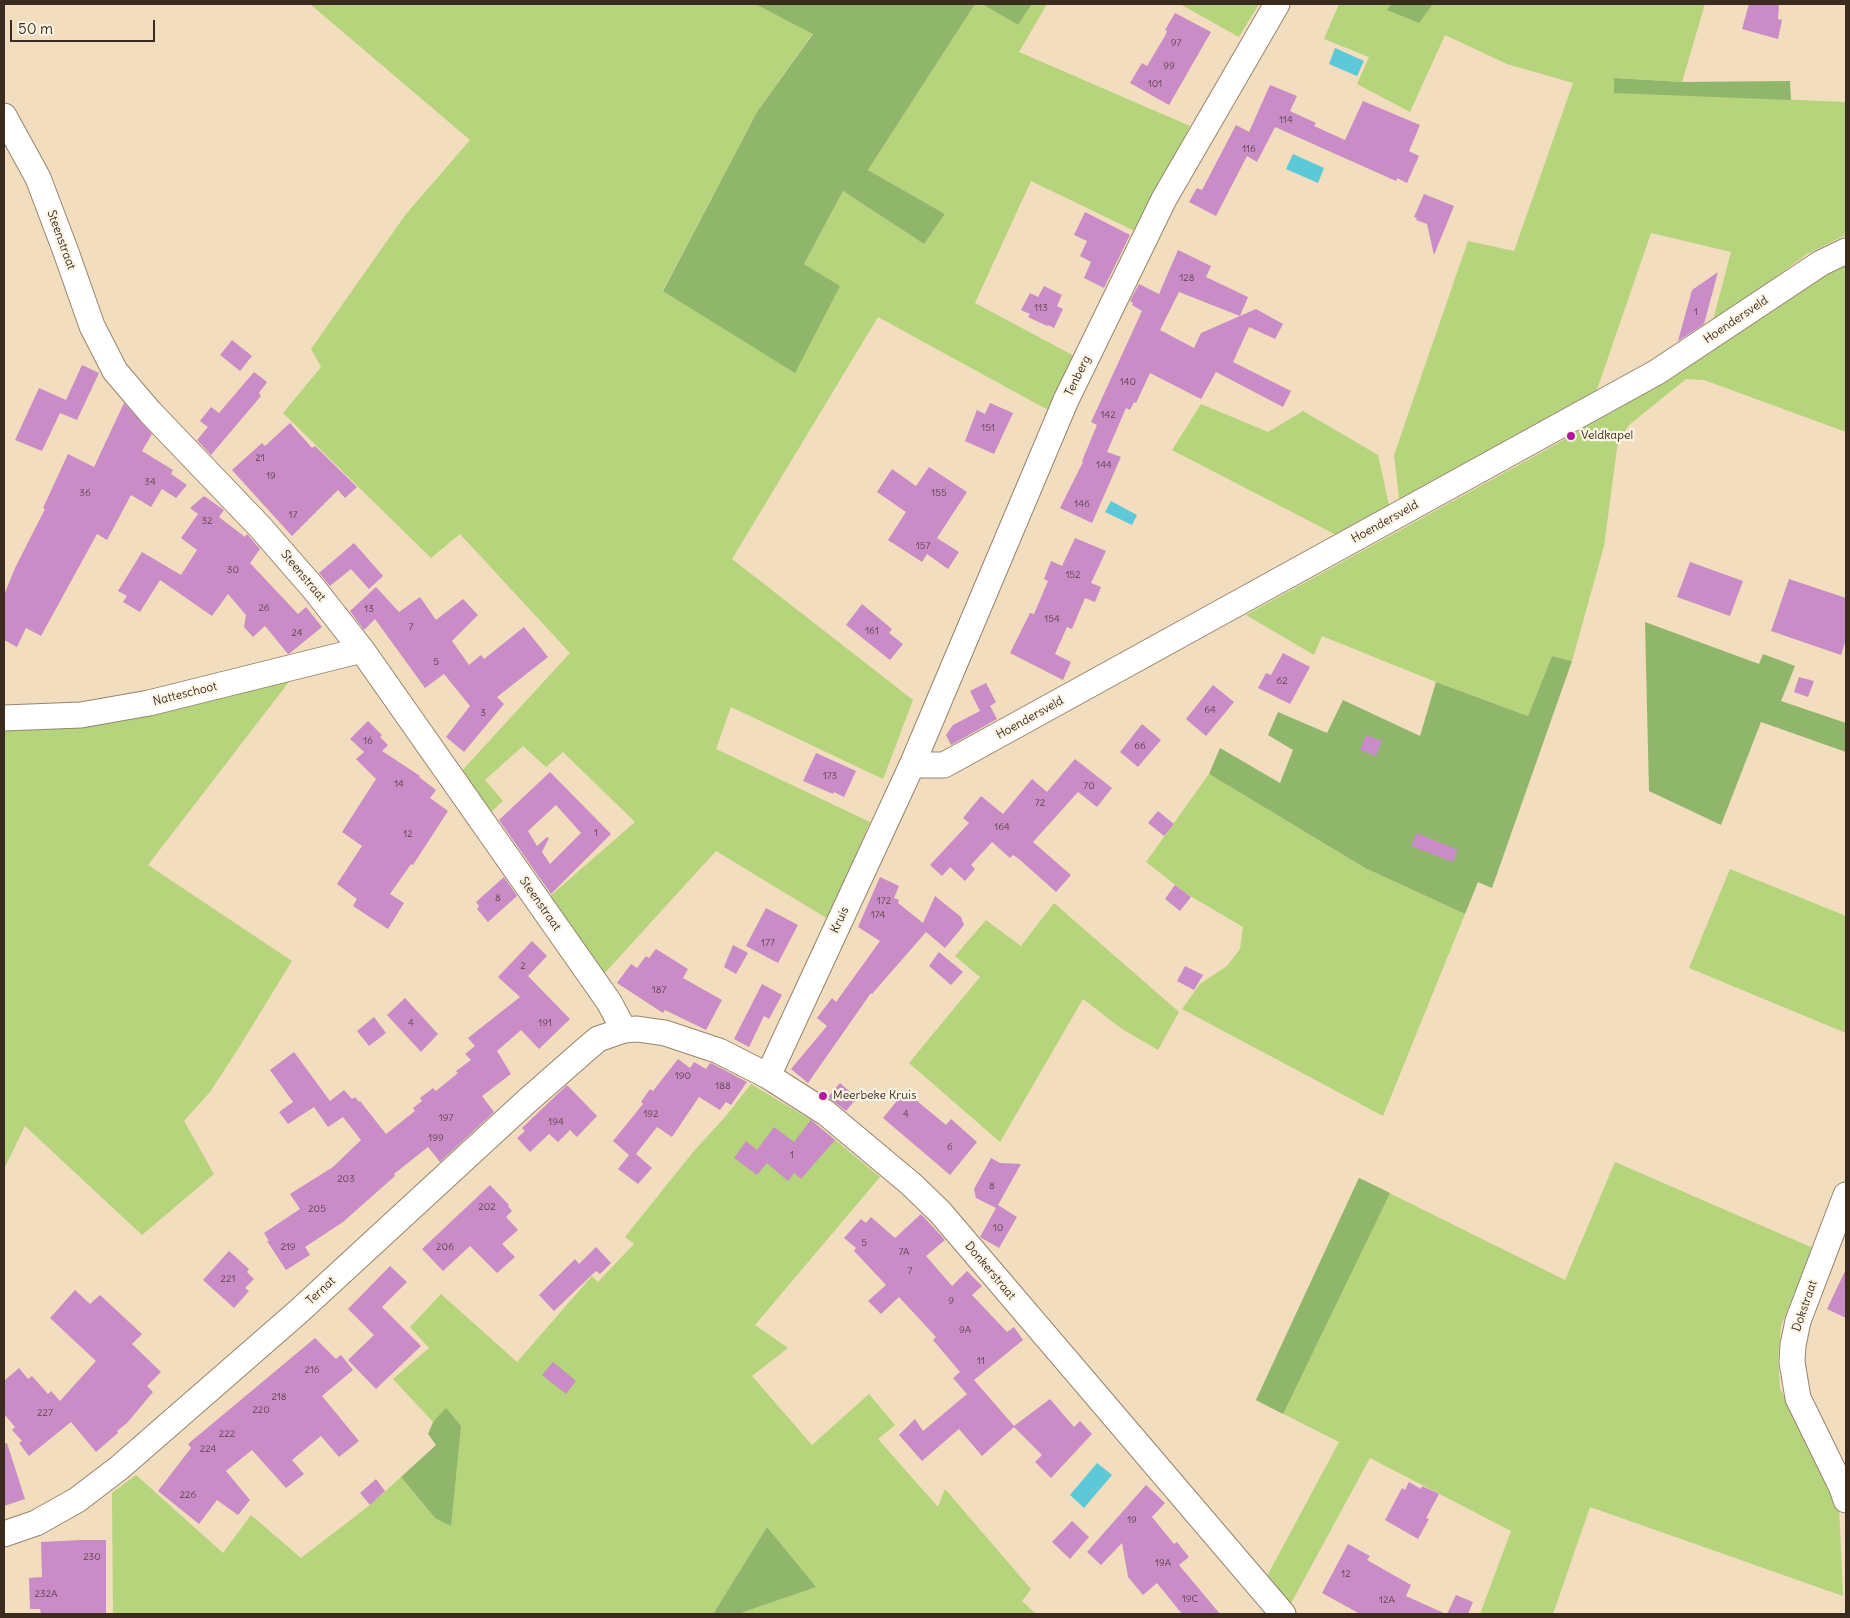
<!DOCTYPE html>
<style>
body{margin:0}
#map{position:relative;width:1850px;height:1618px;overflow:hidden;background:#f2ddbe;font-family:Delius,sans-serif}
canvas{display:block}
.frame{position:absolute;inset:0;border:5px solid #3b2a1e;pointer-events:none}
.scale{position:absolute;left:10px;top:20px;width:145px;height:22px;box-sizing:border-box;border:2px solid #3b2a1e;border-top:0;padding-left:6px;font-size:15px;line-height:18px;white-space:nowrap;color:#3b2a1e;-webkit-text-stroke:4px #fcf5e5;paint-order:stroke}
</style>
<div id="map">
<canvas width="1850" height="1618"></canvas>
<div class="frame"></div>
<div class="scale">50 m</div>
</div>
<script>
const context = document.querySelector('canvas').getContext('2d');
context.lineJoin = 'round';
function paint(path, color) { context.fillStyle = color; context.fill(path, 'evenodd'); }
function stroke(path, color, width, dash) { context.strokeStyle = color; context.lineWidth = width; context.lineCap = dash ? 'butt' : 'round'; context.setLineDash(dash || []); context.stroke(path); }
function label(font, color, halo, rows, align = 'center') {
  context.font = font + ' Delius,sans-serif'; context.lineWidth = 4.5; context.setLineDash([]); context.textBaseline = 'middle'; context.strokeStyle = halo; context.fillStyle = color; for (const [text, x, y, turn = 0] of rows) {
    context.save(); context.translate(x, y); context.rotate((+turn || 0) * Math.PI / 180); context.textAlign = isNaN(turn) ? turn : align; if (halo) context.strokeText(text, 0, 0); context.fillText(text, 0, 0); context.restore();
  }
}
paint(new Path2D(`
 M 310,4 L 755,4 L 813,33 L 757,112 L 663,290 L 840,287 L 804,264 L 843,191 L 924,244 L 945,214 L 868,170 L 975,4 L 982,4 L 1018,25 L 1032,4 L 1047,4 L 1019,52 L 1190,126 L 1137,232 L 1031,181 L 975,303 L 1078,358 L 1048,410 L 878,317 L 732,559 L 913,700 L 883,779 L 731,707 L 716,749 L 870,822 L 828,919 L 716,851 L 602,976 L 549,897 L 635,822 L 563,752 L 546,767 L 523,746 L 485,780 L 503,801 L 487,816 L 458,775 L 570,653 L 460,534 L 431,558 L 283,413 L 321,367 L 311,349 L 406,214 L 470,140 Z
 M 1180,4 L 1259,4 L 1239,37 Z
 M 1339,4 L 1391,4 L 1388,10 L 1419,22 L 1433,4 L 1705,4 L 1682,82 L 1615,78 L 1614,92 L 1846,102 L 1846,235 L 1807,254 L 1712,324 L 1731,252 L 1651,233 L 1592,404 L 1400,507 L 1394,455 L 1468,241 L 1514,251 L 1573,83 L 1507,64 L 1445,35 L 1410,112 L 1357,84 L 1369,57 L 1324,39 Z
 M 1846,265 L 1846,432 L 1704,380 L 1686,379 L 1629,425 L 1618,441 L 1604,546 L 1572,661 L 1552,656 L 1528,716 L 1436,682 L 1322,636 L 1314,655 L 1246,615 L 1553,446 L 1682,370 L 1819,277 Z
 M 1201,404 L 1268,432 L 1303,411 L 1378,455 L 1391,514 L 1344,539 L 1172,450 Z
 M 295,674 L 148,865 L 292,961 L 238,1049 L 210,1092 L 184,1121 L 214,1174 L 142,1235 L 25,1126 L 4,1169 L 4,727 Z
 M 1209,774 L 1365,868 L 1465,914 L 1383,1116 L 1182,1009 L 1200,984 L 1227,966 L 1240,949 L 1243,927 L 1187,894 L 1146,862 Z
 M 1730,869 L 1846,916 L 1846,1033 L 1689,968 Z
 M 1054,903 L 1179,1012 L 1158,1050 L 1122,1029 L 1083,999 L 1000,1142 L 909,1063 L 980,977 L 955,956 L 986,920 L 1021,946 Z
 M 751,1084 L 811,1120 L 880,1177 L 755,1325 L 788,1348 L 752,1376 L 812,1445 L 869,1394 L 895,1425 L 878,1439 L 938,1507 L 945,1489 L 1031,1589 L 1022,1601 L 1036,1614 L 738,1614 L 815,1587 L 767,1527 L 713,1614 L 113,1614 L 112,1493 L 136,1475 L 223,1553 L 251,1515 L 301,1558 L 370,1505 L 401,1477 L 435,1518 L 446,1409 L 433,1422 L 393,1379 L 429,1348 L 410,1327 L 441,1294 L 517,1362 L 592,1276 L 598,1282 L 634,1244 L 625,1237 L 693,1152 L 726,1116 Z
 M 1615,1162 L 1813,1248 L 1781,1326 L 1778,1359 L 1780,1388 L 1839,1505 L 1843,1596 L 1590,1507 L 1553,1614 L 1480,1614 L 1511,1531 L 1370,1458 L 1289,1607 L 1266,1578 L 1339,1442 L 1256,1400 L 1359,1178 L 1565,1280 Z`), '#b5d47b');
paint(new Path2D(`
 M 755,4 L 975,4 L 868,170 L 945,214 L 924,244 L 843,191 L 804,264 L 840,286 L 795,373 L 663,291 L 757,112 L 813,34 Z
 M 982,4 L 1032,4 L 1018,25 Z
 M 1391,4 L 1433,4 L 1419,23 L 1387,10 Z
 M 1614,78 L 1682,82 L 1790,81 L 1791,100 L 1614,93 Z
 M 1645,622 L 1759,664 L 1763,654 L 1795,666 L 1781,701 L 1846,723 L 1846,752 L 1761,722 L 1721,825 L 1649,791 Z
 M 1552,656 L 1572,661 L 1492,888 L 1478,882 L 1465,914 L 1365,868 L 1209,774 L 1220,748 L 1280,783 L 1293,750 L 1268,735 L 1278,712 L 1327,733 L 1343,700 L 1420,736 L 1436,682 L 1528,716 Z
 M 1359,1178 L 1390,1193 L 1283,1414 L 1256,1400 Z
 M 446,1408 L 461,1426 L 451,1526 L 435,1518 L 401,1477 L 436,1445 L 428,1434 L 433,1422 Z
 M 767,1527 L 816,1587 L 738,1614 L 713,1614 Z`), '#90b66b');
paint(new Path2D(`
 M 1335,48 L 1364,61 L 1357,76 L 1329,64 Z
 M 1293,154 L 1324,168 L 1318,183 L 1286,169 Z
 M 1111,501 L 1137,515 L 1132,525 L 1105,512 Z
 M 1097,1463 L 1112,1475 L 1084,1508 L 1070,1495 Z`), '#5dc8d7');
paint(new Path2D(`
 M 1749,4 L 1779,4 L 1778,19 L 1782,20 L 1778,39 L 1742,29 Z
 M 1175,13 L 1211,32 L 1169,105 L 1130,83 L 1142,63 L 1147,66 L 1165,36 L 1167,31 L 1165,30 Z
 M 1270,85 L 1297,96 L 1290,111 L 1316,123 L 1314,126 L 1345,140 L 1363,101 L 1420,125 L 1409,151 L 1419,156 L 1407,183 L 1397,178 L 1396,181 L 1275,127 L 1257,162 L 1247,156 L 1216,216 L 1189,202 L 1197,188 L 1202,190 L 1236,125 L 1249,132 Z
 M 1424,194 L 1454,206 L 1434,255 L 1427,224 L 1416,220 L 1417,218 L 1414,217 Z
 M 1085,212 L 1130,235 L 1104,288 L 1084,278 L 1091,262 L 1080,256 L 1087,241 L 1074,235 Z
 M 1178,250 L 1211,266 L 1206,277 L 1248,297 L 1240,316 L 1179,292 L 1160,330 L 1194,348 L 1201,333 L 1256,309 L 1283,324 L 1275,339 L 1249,327 L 1233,362 L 1291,391 L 1283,407 L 1216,372 L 1201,399 L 1150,373 L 1136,403 L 1134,402 L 1130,410 L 1126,408 L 1107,452 L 1121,457 L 1092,523 L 1060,508 L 1083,462 L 1082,461 L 1097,425 L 1091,422 L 1142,311 L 1132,305 L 1133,303 L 1130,301 L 1139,284 L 1159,294 Z
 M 1718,272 L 1704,324 L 1678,341 L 1692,290 Z
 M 1044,286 L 1062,295 L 1057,306 L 1063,309 L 1054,328 L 1048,325 L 1047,326 L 1028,317 L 1030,314 L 1021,310 L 1030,293 L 1038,297 Z
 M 232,340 L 252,356 L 240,371 L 220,355 Z
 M 82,365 L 99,373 L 77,420 L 60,413 L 42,451 L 15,440 L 39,388 L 66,400 Z
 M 254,372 L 267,382 L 259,393 L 261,396 L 211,455 L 197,440 L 208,427 L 200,421 L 211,407 L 219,413 Z
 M 124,403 L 152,434 L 142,451 L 173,470 L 171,474 L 187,485 L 176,498 L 162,489 L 151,507 L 131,495 L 107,540 L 97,534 L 41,636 L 26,628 L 17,647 L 4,640 L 4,595 L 15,568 L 45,509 L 43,508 L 68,454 L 94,467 Z
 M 990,403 L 1013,413 L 994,454 L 965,441 L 977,410 L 985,414 Z
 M 290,423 L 312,448 L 315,446 L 357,487 L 345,498 L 338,490 L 292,536 L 232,470 L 262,443 L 265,446 Z
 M 929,467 L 967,492 L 937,538 L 959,552 L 948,569 L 927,554 L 922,562 L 888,540 L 906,512 L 877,492 L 892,469 L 916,486 Z
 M 204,496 L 224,510 L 219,517 L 245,537 L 247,534 L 260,549 L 250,563 L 298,614 L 306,607 L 322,627 L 290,653 L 288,654 L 265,626 L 253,637 L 244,627 L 246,615 L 228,594 L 212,616 L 160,580 L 140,612 L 123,602 L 127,596 L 118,591 L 142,552 L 181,575 L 197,550 L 181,538 L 198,514 L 190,508 Z
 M 1075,538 L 1106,551 L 1091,583 L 1101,587 L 1095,602 L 1085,598 L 1072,629 L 1067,627 L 1055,654 L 1071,662 L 1063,680 L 1010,653 L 1030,613 L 1034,614 L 1048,581 L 1044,579 L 1051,561 L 1062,566 Z
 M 354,543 L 383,576 L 369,589 L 351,569 L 330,586 L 319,573 Z
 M 1690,562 L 1743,581 L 1730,616 L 1677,597 Z
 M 1789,579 L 1846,598 L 1846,639 L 1841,655 L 1771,631 Z
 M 376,587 L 399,612 L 420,597 L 436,620 L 463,599 L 478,615 L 452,641 L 469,665 L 481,655 L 484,659 L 524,627 L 548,657 L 497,697 L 504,704 L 464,752 L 446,737 L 470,706 L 444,674 L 425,688 L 375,619 L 364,630 L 350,611 Z
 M 862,604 L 892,629 L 889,633 L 903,644 L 890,660 L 846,625 Z
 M 1283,653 L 1310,667 L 1290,704 L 1258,688 L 1266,673 L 1271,675 Z
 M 1799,677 L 1814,681 L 1808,697 L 1794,692 Z
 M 986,683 L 996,702 L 990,706 L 997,719 L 951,745 L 946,735 L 953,725 L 980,711 L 970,691 Z
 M 1213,685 L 1234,702 L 1206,736 L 1186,719 Z
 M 368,721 L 382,735 L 380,737 L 388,745 L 382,751 L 420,776 L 419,777 L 436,790 L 430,798 L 448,811 L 413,865 L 411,864 L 390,894 L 404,903 L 388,929 L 353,906 L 357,899 L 337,884 L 362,846 L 342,832 L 376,779 L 356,759 L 364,752 L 350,739 Z
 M 1142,724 L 1161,740 L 1138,767 L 1120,752 Z
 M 1366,735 L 1382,741 L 1376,756 L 1360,750 Z
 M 816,753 L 856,771 L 844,797 L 834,792 L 833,794 L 803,781 Z
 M 1075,759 L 1112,788 L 1097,807 L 1078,792 L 1033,842 L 1071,875 L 1056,892 L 1019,859 L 1013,855 L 1010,858 L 992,842 L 971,865 L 975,869 L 965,881 L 950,867 L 942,876 L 930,865 L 969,823 L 963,818 L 981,796 L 1003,814 L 1032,779 L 1047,792 Z
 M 550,772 L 611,834 L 551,894 L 499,820 ZM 556,805 L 581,833 L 550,864 L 542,852 L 549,838 L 547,837 L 537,846 L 528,831 Z
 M 1158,811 L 1174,824 L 1164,836 L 1148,823 Z
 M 1417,833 L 1458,850 L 1453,862 L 1411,846 Z
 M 504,877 L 517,896 L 488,922 L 477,909 L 479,906 L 476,902 Z
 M 880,877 L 899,886 L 894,898 L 899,900 L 898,903 L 923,923 L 935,896 L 961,917 L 964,925 L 945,948 L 926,932 L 872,994 L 871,993 L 808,1083 L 791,1069 L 827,1026 L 817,1018 L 832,998 L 836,1002 L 880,941 L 858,927 Z
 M 1175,885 L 1191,897 L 1180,911 L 1165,899 Z
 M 766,908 L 798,925 L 778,963 L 746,946 Z
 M 532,941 L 547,956 L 528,976 L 570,1019 L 539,1049 L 521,1030 L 497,1051 L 511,1074 L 482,1096 L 494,1112 L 440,1162 L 428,1147 L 394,1174 L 395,1176 L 343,1222 L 305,1247 L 310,1255 L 286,1270 L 267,1241 L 269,1241 L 264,1233 L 300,1209 L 290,1194 L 333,1167 L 361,1140 L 343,1117 L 328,1127 L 314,1107 L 288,1124 L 279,1112 L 293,1102 L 270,1070 L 294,1052 L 330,1101 L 344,1090 L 352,1099 L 355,1097 L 359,1102 L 360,1101 L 386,1134 L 415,1111 L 413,1108 L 422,1101 L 420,1098 L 433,1088 L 436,1091 L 458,1073 L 456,1071 L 471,1060 L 465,1054 L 475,1046 L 468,1038 L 520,997 L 498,977 Z
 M 733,945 L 748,953 L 736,974 L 724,967 Z
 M 656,949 L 688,969 L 683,978 L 722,1000 L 706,1030 L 665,1010 L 663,1013 L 617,983 L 631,964 L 637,968 L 646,956 L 649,958 Z
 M 939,952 L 963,972 L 951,985 L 929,966 Z
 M 1185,966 L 1203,975 L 1194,990 L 1177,981 Z
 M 762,984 L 782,995 L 769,1019 L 764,1016 L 749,1047 L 734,1039 Z
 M 405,998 L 438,1034 L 421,1052 L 387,1015 Z
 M 374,1017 L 386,1033 L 369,1046 L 357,1031 Z
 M 678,1059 L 690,1068 L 694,1062 L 706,1069 L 710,1063 L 713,1064 L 747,1082 L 731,1105 L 726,1102 L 720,1110 L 699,1097 L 672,1137 L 657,1127 L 636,1154 L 652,1168 L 638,1184 L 618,1169 L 629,1155 L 613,1141 L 643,1104 L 641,1102 L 650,1089 L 653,1091 Z
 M 840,1083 L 857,1098 L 846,1111 L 828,1097 Z
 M 567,1085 L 597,1116 L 577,1137 L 570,1130 L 558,1142 L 549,1134 L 530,1152 L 517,1138 L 525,1131 L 522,1128 Z
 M 905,1091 L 946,1125 L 951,1119 L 977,1142 L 950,1175 L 883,1118 Z
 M 811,1120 L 835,1140 L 801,1179 L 794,1173 L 788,1181 L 767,1163 L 757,1175 L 734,1158 L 746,1141 L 757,1150 L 774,1127 L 794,1142 Z
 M 991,1158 L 1000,1163 L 1021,1164 L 998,1205 L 1017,1217 L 999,1248 L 980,1237 L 996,1208 L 976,1198 L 974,1189 Z
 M 490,1185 L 509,1205 L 508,1206 L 512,1211 L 506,1217 L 518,1230 L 502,1244 L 515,1257 L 497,1273 L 470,1246 L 443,1271 L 422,1249 Z
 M 921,1214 L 945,1240 L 926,1256 L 952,1286 L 967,1271 L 982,1286 L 972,1295 L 1007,1332 L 1014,1327 L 1023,1340 L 974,1380 L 1014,1426 L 1050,1399 L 1074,1427 L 1080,1421 L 1092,1434 L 1051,1478 L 1035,1462 L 1042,1455 L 1014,1427 L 982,1456 L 959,1429 L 922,1461 L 899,1435 L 915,1419 L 923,1431 L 967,1394 L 953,1378 L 960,1372 L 933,1340 L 936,1337 L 899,1297 L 881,1314 L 868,1301 L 886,1285 L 854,1251 L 856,1248 L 844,1238 L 861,1219 L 866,1223 L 871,1217 L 895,1238 Z
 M 596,1247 L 611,1263 L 600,1274 L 596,1271 L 554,1311 L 539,1295 L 575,1259 L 579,1264 Z
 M 229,1251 L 249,1269 L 247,1272 L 254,1279 L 245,1288 L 249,1291 L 234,1308 L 203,1280 Z
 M 390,1266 L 407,1282 L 382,1307 L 421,1346 L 376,1389 L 348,1360 L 374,1335 L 348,1309 Z
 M 1846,1269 L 1846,1318 L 1827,1309 Z
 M 75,1290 L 90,1304 L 100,1295 L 142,1334 L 132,1344 L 161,1372 L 147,1386 L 153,1392 L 127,1423 L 117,1431 L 118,1433 L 96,1452 L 71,1422 L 29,1456 L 19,1443 L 22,1441 L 12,1430 L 15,1427 L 4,1414 L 4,1381 L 19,1368 L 28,1379 L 32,1376 L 48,1394 L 51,1391 L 60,1401 L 96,1361 L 50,1318 Z
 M 315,1338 L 336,1359 L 341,1355 L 353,1370 L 322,1396 L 359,1441 L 339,1457 L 321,1436 L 292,1460 L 304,1474 L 286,1488 L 252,1450 L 226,1471 L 250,1500 L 238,1515 L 217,1500 L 199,1524 L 158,1491 L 191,1448 L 188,1444 Z
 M 553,1362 L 576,1381 L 566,1394 L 542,1375 Z
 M 7,1443 L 25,1499 L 4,1506 L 4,1444 Z
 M 376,1479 L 385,1491 L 370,1505 L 360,1493 Z
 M 1409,1482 L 1421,1489 L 1422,1486 L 1439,1494 L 1426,1518 L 1429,1519 L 1418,1539 L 1385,1520 L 1402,1488 L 1405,1490 Z
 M 1146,1485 L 1165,1503 L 1152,1517 L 1174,1544 L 1177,1542 L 1189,1557 L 1179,1565 L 1220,1614 L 1182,1614 L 1157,1583 L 1143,1595 L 1128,1577 L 1122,1543 L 1101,1565 L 1087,1552 Z
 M 1072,1521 L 1089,1537 L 1070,1559 L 1052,1542 Z
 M 81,1540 L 106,1540 L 106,1614 L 41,1614 L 40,1609 L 30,1609 L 29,1578 L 42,1577 L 41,1542 Z
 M 1348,1544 L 1370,1556 L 1367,1560 L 1411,1585 L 1406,1596 L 1446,1614 L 1360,1614 L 1322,1593 Z
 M 1456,1595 L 1473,1602 L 1468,1614 L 1447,1614 Z`), '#c98cc7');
const minor = new Path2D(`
 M 4,116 L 38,178 L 66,252 L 92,326 L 115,371 L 150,412 L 261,528 L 314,589 L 362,650 L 609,1002 L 624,1030
 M 4,718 L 81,715 L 149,703 L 362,650
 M 912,765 L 944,765 L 1657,372 L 1821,263 L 1846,251
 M 768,1076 L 912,765 L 1066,400 L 1164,199 L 1277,4
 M 1846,1195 L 1798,1321 L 1793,1345 L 1792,1362 L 1798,1398 L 1842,1488 L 1846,1500
 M 4,1534 L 36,1523 L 77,1500 L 119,1468 L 298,1312 L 527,1101 L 584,1051 L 598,1039 L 624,1030 L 637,1029 L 665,1033 L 719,1051 L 768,1076 L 826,1113 L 911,1184 L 940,1212 L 1283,1614`);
stroke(minor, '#96846e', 27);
stroke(minor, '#fff', 25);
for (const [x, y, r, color] of [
 [1571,436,5,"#b5179e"],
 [823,1096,5,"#b5179e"]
]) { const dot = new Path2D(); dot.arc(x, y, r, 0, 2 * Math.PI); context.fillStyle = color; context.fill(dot); stroke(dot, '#fcf5e5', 2); }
label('10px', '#5e4248', null, [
 ["97",1176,43],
 ["99",1169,66],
 ["101",1155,84],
 ["114",1286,120],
 ["116",1249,149],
 ["128",1187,278],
 ["113",1041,308],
 ["1",1696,312],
 ["140",1128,382],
 ["142",1108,415],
 ["151",988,428],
 ["21",260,458],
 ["144",1104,465],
 ["19",271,476],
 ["34",150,482],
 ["36",85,493],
 ["155",939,493],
 ["146",1082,504],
 ["17",293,515],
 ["32",207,521],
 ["157",923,546],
 ["30",233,570],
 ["152",1073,575],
 ["26",264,608],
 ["13",369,609],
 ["154",1052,619],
 ["7",411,627],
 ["161",872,631],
 ["24",297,633],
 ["5",436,662],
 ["62",1282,681],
 ["64",1210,710],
 ["3",483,713],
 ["16",368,741],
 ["66",1140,746],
 ["173",830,776],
 ["14",399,784],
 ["70",1089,786],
 ["72",1040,803],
 ["164",1002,827],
 ["1",596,833],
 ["12",408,834],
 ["8",498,898],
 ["172",884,901],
 ["174",878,915],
 ["177",768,943],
 ["2",523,966],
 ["187",659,990],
 ["4",411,1023],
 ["191",545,1023],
 ["190",683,1076],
 ["188",723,1086],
 ["192",651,1114],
 ["4",906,1114],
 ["197",446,1118],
 ["194",556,1122],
 ["199",436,1138],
 ["6",950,1147],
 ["1",792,1155],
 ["203",346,1179],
 ["8",992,1186],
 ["202",487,1207],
 ["205",317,1209],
 ["10",998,1228],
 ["5",864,1243],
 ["219",288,1247],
 ["206",445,1247],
 ["7A",904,1252],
 ["7",910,1271],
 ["221",228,1279],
 ["9",951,1301],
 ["9A",965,1330],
 ["11",981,1361],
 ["216",312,1370],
 ["218",279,1397],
 ["220",261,1410],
 ["227",45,1413],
 ["222",227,1434],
 ["224",208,1449],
 ["226",188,1495],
 ["19",1132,1520],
 ["230",92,1557],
 ["19A",1163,1563],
 ["12",1346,1574],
 ["232A",46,1594],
 ["19C",1190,1599],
 ["12A",1387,1600]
]);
label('12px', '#3b2a1e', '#fcf5e5', [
 ["Steenstraat",61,240,70],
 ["Hoendersveld",1736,320,-34],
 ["Tenberg",1078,376,-64],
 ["Hoendersveld",1385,522,-29],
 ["Steenstraat",303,576,50],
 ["Natteschoot",185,694,-14],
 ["Hoendersveld",1030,718,-29],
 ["Steenstraat",540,904,55],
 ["Kruis",840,920,-65],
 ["Donkerstraat",990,1271,50],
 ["Ternat",321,1291,-43],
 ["Dokstraat",1805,1306,-71]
]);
label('12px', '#3b2a1e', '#fcf5e5', [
 ["Veldkapel",1581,436],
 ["Meerbeke Kruis",833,1096]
], 'left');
</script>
